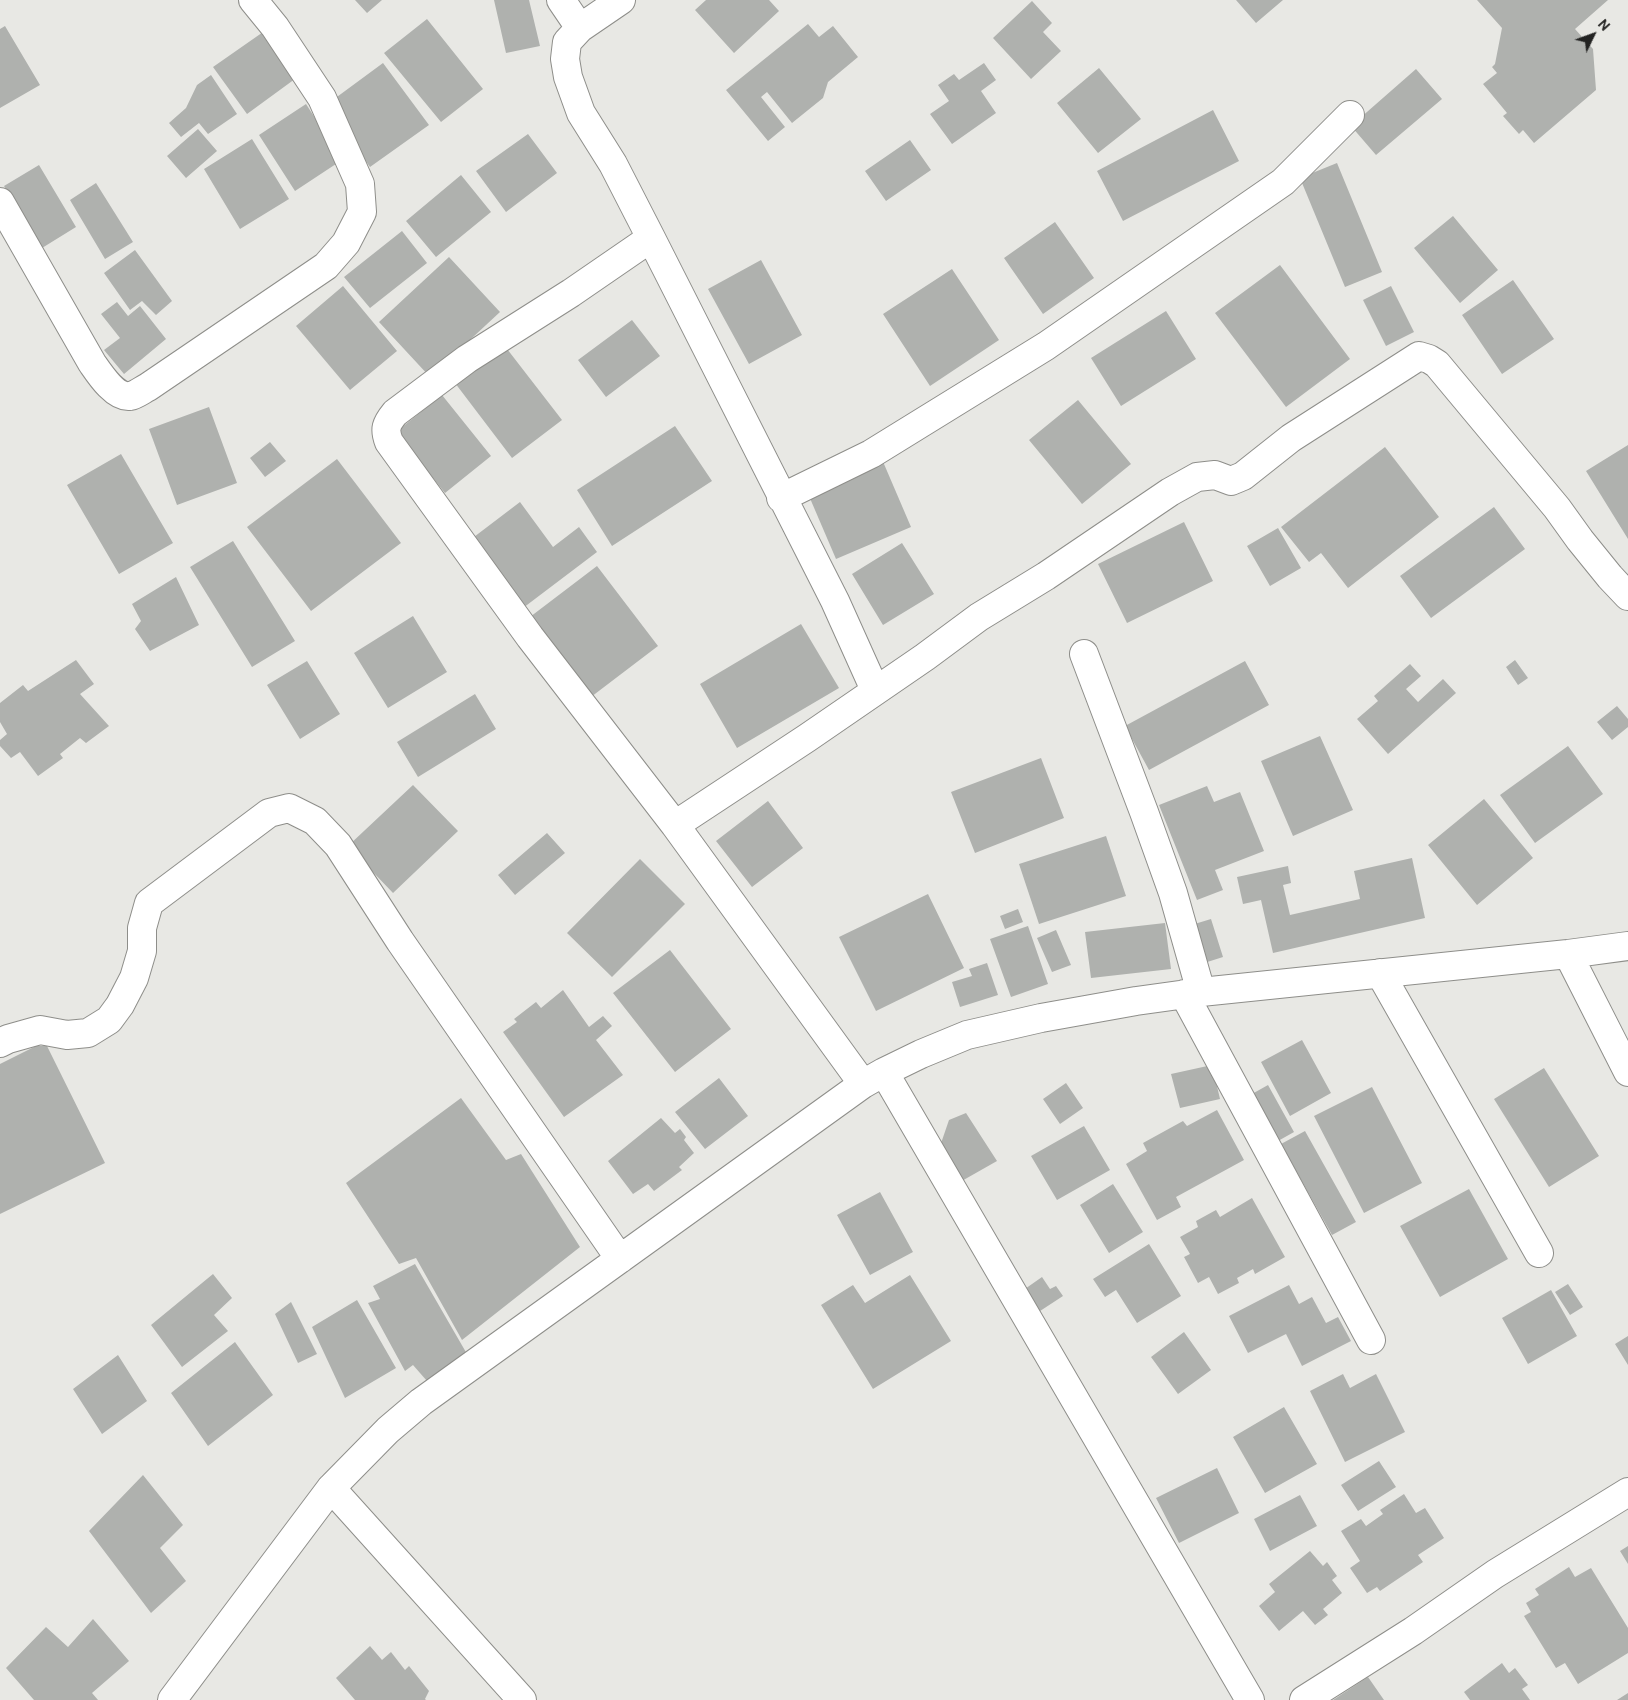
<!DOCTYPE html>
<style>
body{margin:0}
#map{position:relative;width:1628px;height:1700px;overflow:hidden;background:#e8e8e4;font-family:Cabin,sans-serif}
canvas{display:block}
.north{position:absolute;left:1568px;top:10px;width:50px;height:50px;-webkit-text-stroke:4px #e8e8e4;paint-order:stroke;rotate:48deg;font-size:14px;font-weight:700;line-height:20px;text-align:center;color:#232322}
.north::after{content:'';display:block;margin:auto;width:18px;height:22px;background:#232322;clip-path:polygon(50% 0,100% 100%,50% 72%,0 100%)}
</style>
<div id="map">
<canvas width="1628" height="1700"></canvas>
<div class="north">N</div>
</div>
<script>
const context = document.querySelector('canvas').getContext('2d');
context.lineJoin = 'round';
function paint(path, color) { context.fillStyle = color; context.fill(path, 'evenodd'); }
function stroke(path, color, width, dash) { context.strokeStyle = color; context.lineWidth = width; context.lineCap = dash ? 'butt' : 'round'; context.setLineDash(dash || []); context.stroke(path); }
paint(new Path2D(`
 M 355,0 L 382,0 L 367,13 Z
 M 494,0 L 529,0 L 540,46 L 506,53 Z
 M 706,0 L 769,0 L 779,11 L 734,53 L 695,10 Z
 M 1236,0 L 1283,0 L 1256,23 Z
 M 1477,0 L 1608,0 L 1575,29 L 1593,49 L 1596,90 L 1534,143 L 1523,130 L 1519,134 L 1503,116 L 1507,113 L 1483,84 L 1497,73 L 1492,67 L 1495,64 L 1502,28 Z
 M 1032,1 L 1052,23 L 1043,32 L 1061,51 L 1031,79 L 993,38 Z
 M 427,19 L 483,89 L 441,122 L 384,53 Z
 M 808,24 L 819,37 L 833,26 L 858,57 L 828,82 L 823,98 L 792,123 L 767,92 L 761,97 L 785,127 L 768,141 L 726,90 Z
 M 5,26 L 40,85 L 0,108 L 0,29 Z
 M 266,30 L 299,76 L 247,114 L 213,67 Z
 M 383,63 L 429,125 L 370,167 L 326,105 Z
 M 984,63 L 996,80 L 981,91 L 996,113 L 952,144 L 930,114 L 949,101 L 938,85 L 954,74 L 959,80 Z
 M 1099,68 L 1141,119 L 1098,153 L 1057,103 Z
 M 1416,69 L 1442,99 L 1376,155 L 1351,126 Z
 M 211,75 L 237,114 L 208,134 L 199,123 L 181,137 L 169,123 L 186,108 L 197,85 Z
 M 306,104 L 342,160 L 295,191 L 259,135 Z
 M 1213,110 L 1239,161 L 1123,221 L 1097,171 Z
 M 198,129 L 217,151 L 186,178 L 167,156 Z
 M 528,134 L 557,173 L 506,212 L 476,171 Z
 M 252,139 L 289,199 L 240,229 L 204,169 Z
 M 910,140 L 931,170 L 886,201 L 865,171 Z
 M 1337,163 L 1382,272 L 1345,287 L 1300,178 Z
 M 39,165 L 76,227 L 42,248 L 4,186 Z
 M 461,175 L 491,212 L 436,257 L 406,221 Z
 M 96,183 L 133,242 L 105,259 L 70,200 Z
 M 1453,216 L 1498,270 L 1460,303 L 1414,248 Z
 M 1055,222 L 1094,278 L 1043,314 L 1004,258 Z
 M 402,231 L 427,263 L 370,308 L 344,277 Z
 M 135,250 L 172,301 L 156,315 L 142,301 L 130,310 L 104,273 Z
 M 449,257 L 500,312 L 430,377 L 379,322 Z
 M 761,260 L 802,335 L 749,364 L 708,289 Z
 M 1280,265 L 1350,359 L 1286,407 L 1215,313 Z
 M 952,269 L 999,340 L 930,386 L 883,314 Z
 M 1513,280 L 1554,339 L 1502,374 L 1462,315 Z
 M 343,286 L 397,351 L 350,390 L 296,326 Z
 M 1391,286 L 1414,332 L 1386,346 L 1363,300 Z
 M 117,302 L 128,316 L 140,306 L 166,339 L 124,374 L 104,350 L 120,338 L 101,314 Z
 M 1166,311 L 1196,359 L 1121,406 L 1091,358 Z
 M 632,320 L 660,356 L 606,397 L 578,360 Z
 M 504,345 L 562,420 L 512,458 L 455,383 Z
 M 442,395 L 491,456 L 445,493 L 396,432 Z
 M 1078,400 L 1131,464 L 1082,504 L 1029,440 Z
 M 209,407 L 237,483 L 177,505 L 149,429 Z
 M 675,426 L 712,481 L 612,546 L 577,490 Z
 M 270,442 L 286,461 L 265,477 L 250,458 Z
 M 1628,445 L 1628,539 L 1586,471 Z
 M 1385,447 L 1439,517 L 1348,588 L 1321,553 L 1309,562 L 1281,527 Z
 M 121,454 L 173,543 L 119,574 L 67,485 Z
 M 881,457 L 911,527 L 836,559 L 806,489 Z
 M 337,459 L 401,543 L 311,611 L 247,527 Z
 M 520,502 L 553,547 L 579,527 L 597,552 L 523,608 L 470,540 Z
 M 1494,507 L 1525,549 L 1431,618 L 1400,576 Z
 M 1184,522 L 1213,581 L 1127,623 L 1098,564 Z
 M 1278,528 L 1301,568 L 1270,586 L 1247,546 Z
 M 233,541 L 295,641 L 252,667 L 190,567 Z
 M 902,543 L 934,594 L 883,625 L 852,574 Z
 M 597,566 L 658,646 L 587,700 L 526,620 Z
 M 176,577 L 199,625 L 150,651 L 135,629 L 141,621 L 132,604 Z
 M 413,616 L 447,672 L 388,708 L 354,653 Z
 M 801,624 L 839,688 L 737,748 L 700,684 Z
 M 76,660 L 94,684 L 80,694 L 109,726 L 86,743 L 80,738 L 60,754 L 63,758 L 38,776 L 20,752 L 11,758 L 0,746 L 0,740 L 7,734 L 0,722 L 0,703 L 23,685 L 28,691 Z
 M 1515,660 L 1528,678 L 1518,685 L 1506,667 Z
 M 307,661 L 340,714 L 300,739 L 267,685 Z
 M 1245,661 L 1269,705 L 1149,770 L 1125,726 Z
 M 1410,664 L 1421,676 L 1406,689 L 1418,702 L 1443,679 L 1456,693 L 1388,754 L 1357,719 L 1378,701 L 1374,696 Z
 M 475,694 L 496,729 L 418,777 L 397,742 Z
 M 1617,706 L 1628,719 L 1628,727 L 1612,740 L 1597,722 Z
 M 1320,736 L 1353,810 L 1293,836 L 1261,761 Z
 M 1568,746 L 1603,794 L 1535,843 L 1500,795 Z
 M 1041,758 L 1064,818 L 975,853 L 951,792 Z
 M 413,785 L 458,831 L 393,893 L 348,846 Z
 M 1207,786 L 1214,802 L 1240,792 L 1264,851 L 1215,870 L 1223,890 L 1197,900 L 1159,805 Z
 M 1484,799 L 1533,858 L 1477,905 L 1428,845 Z
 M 768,801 L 803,848 L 752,887 L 716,841 Z
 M 547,833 L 565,853 L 515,895 L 498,875 Z
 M 1106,836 L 1126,896 L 1039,924 L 1019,864 Z
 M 1412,858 L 1425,918 L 1273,953 L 1261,900 L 1243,904 L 1237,877 L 1288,866 L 1291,883 L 1283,885 L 1290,915 L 1360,899 L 1354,871 Z
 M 640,859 L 685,904 L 612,977 L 567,933 Z
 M 928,894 L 964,968 L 876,1011 L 839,937 Z
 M 1018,909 L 1023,922 L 1005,929 L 1000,916 Z
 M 1211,919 L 1223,957 L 1201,964 L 1188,926 Z
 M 1165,923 L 1171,969 L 1091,978 L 1085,932 Z
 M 1028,926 L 1048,984 L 1011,997 L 990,939 Z
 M 1056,930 L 1071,965 L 1052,972 L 1037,938 Z
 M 670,950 L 731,1029 L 675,1072 L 613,993 Z
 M 987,963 L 998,995 L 960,1007 L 952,982 L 972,976 L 969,969 Z
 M 563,990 L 589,1027 L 603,1016 L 612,1026 L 596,1040 L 623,1075 L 564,1117 L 503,1032 L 517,1022 L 514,1019 L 536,1002 L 541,1008 Z
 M 1302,1040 L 1331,1093 L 1290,1116 L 1261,1062 Z
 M 36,1046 L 47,1046 L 105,1163 L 0,1214 L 0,1064 Z
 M 1212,1065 L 1220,1099 L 1180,1108 L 1171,1074 Z
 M 1544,1068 L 1599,1156 L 1549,1187 L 1494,1099 Z
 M 719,1078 L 748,1116 L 705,1149 L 675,1112 Z
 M 1066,1083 L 1083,1108 L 1060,1124 L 1043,1099 Z
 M 1268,1085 L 1294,1132 L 1278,1141 L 1252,1094 Z
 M 1372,1087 L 1422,1183 L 1364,1213 L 1314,1116 Z
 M 461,1098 L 506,1160 L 521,1154 L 580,1247 L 462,1340 L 416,1258 L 399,1264 L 346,1183 Z
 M 1217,1110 L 1244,1160 L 1176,1197 L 1181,1207 L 1157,1220 L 1126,1164 L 1147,1151 L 1143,1143 L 1183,1121 L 1187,1126 Z
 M 966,1113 L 997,1161 L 960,1182 L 938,1152 L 949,1120 Z
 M 661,1118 L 675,1133 L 680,1129 L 686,1137 L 684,1140 L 694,1153 L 679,1167 L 682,1170 L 654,1191 L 648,1184 L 633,1194 L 608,1161 Z
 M 1084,1126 L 1110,1170 L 1057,1200 L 1031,1156 Z
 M 1305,1131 L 1356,1222 L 1332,1235 L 1281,1144 Z
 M 1113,1184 L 1143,1232 L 1109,1253 L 1080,1205 Z
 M 1469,1189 L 1508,1259 L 1440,1297 L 1400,1226 Z
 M 880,1192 L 913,1252 L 870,1275 L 837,1215 Z
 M 1252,1198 L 1285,1257 L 1255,1274 L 1253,1269 L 1237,1278 L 1239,1283 L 1218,1294 L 1209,1277 L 1198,1283 L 1184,1257 L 1190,1254 L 1180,1237 L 1198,1227 L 1196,1221 L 1216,1210 L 1220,1217 Z
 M 1149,1244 L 1181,1296 L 1137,1323 L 1116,1290 L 1105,1297 L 1093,1279 Z
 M 415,1264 L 467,1354 L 427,1381 L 413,1365 L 405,1371 L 368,1303 L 380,1299 L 373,1286 Z
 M 213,1274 L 232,1298 L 214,1315 L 228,1331 L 182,1367 L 151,1325 Z
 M 910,1275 L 951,1341 L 873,1389 L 821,1305 L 853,1285 L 865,1303 Z
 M 1042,1277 L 1050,1289 L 1056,1286 L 1063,1296 L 1037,1313 L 1022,1291 Z
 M 1568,1284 L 1583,1307 L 1570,1315 L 1555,1292 Z
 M 1289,1285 L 1299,1304 L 1312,1297 L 1326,1323 L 1338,1317 L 1351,1341 L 1302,1366 L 1286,1334 L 1248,1353 L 1229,1316 Z
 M 1551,1290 L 1577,1336 L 1528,1364 L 1502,1318 Z
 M 357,1300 L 396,1368 L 345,1398 L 312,1327 Z
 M 291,1302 L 317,1354 L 298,1363 L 275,1314 Z
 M 1184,1332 L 1211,1370 L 1178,1394 L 1151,1357 Z
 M 1628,1336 L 1628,1365 L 1615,1344 Z
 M 235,1342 L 273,1395 L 208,1446 L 171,1393 Z
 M 118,1355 L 147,1401 L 102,1434 L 73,1389 Z
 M 1343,1374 L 1350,1388 L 1376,1374 L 1405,1432 L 1345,1462 L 1310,1391 Z
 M 1284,1407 L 1317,1464 L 1265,1493 L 1233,1437 Z
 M 1379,1461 L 1396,1487 L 1358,1511 L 1341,1485 Z
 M 1217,1468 L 1239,1513 L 1179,1543 L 1156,1498 Z
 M 143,1475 L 183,1525 L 160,1548 L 186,1581 L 151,1613 L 89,1531 Z
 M 1404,1494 L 1416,1513 L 1425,1508 L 1444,1538 L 1418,1555 L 1423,1562 L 1380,1591 L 1377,1587 L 1367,1593 L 1350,1568 L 1360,1561 L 1341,1531 L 1361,1519 L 1366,1526 L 1383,1514 L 1380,1510 Z
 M 1300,1495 L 1317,1526 L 1270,1551 L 1254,1519 Z
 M 1628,1546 L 1628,1564 L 1620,1551 Z
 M 1310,1551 L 1323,1566 L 1327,1562 L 1337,1576 L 1332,1580 L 1342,1593 L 1323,1609 L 1328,1615 L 1315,1625 L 1303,1611 L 1279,1631 L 1259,1606 L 1275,1592 L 1269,1584 Z
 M 1569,1567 L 1575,1577 L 1591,1568 L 1628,1628 L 1628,1653 L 1578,1684 L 1565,1663 L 1556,1668 L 1524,1616 L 1531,1612 L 1526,1603 L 1539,1595 L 1535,1589 Z
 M 93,1619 L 129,1661 L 92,1693 L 98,1700 L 34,1700 L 6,1668 L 46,1627 L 68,1647 Z
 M 370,1646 L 382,1660 L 391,1652 L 405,1670 L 409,1666 L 429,1691 L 425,1699 L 426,1700 L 355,1700 L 336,1678 Z
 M 1502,1663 L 1509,1673 L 1515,1668 L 1528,1685 L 1522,1689 L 1530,1700 L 1470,1700 L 1464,1692 Z
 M 1368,1677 L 1384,1700 L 1333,1700 Z
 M 1628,1693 L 1628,1700 L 1617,1700 Z`), '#afb1ae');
const minor = new Path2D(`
 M 561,0 L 580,28 L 567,42 L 565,59 L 568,77 L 581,113 L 613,164 L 651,238 L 835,601 L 875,690
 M 580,28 L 621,0
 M 0,202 L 92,363 C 99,373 115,398 130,396 C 136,395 142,390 148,387 L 326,266 L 346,243 L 362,212 L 360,184 L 322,98 L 275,27 L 253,0
 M 651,238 L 571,293 L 467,359 L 395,413 C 386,424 384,429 389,442 L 530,637 L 675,825 L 863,1084
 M 781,498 L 871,454 L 1046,346 L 1283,182 L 1350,115
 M 1084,654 L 1144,812 L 1173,893 L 1201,992
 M 675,825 L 807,738 L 925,657 L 979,617 L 1046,576 L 1170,492 L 1197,477 L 1215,475 L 1231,481 L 1243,476 L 1291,438 L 1419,356 L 1429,359 L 1437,364 L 1557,508 L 1580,540 L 1610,577 L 1628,596
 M 1568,954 L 1628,1072
 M 1380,973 L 1539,1253
 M 1184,994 L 1371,1340
 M 0,1043 L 8,1039 L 40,1030 L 67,1035 L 88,1033 L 109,1020 L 120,1005 L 134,978 L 142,951 L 142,928 L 149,903 L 269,813 L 289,808 L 315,821 L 338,845 L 400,941 L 620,1259
 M 884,1072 L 1250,1700
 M 331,1488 L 522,1700
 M 172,1700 L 331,1488 L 388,1430 L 421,1402 L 863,1084 L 884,1072 L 921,1054 L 967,1035 L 1041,1018 L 1136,1001 L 1201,992 L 1568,954 L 1628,946
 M 1304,1700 L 1413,1631 L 1495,1574 L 1628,1492`);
stroke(minor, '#8e8e8a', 30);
stroke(minor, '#fff', 28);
</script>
